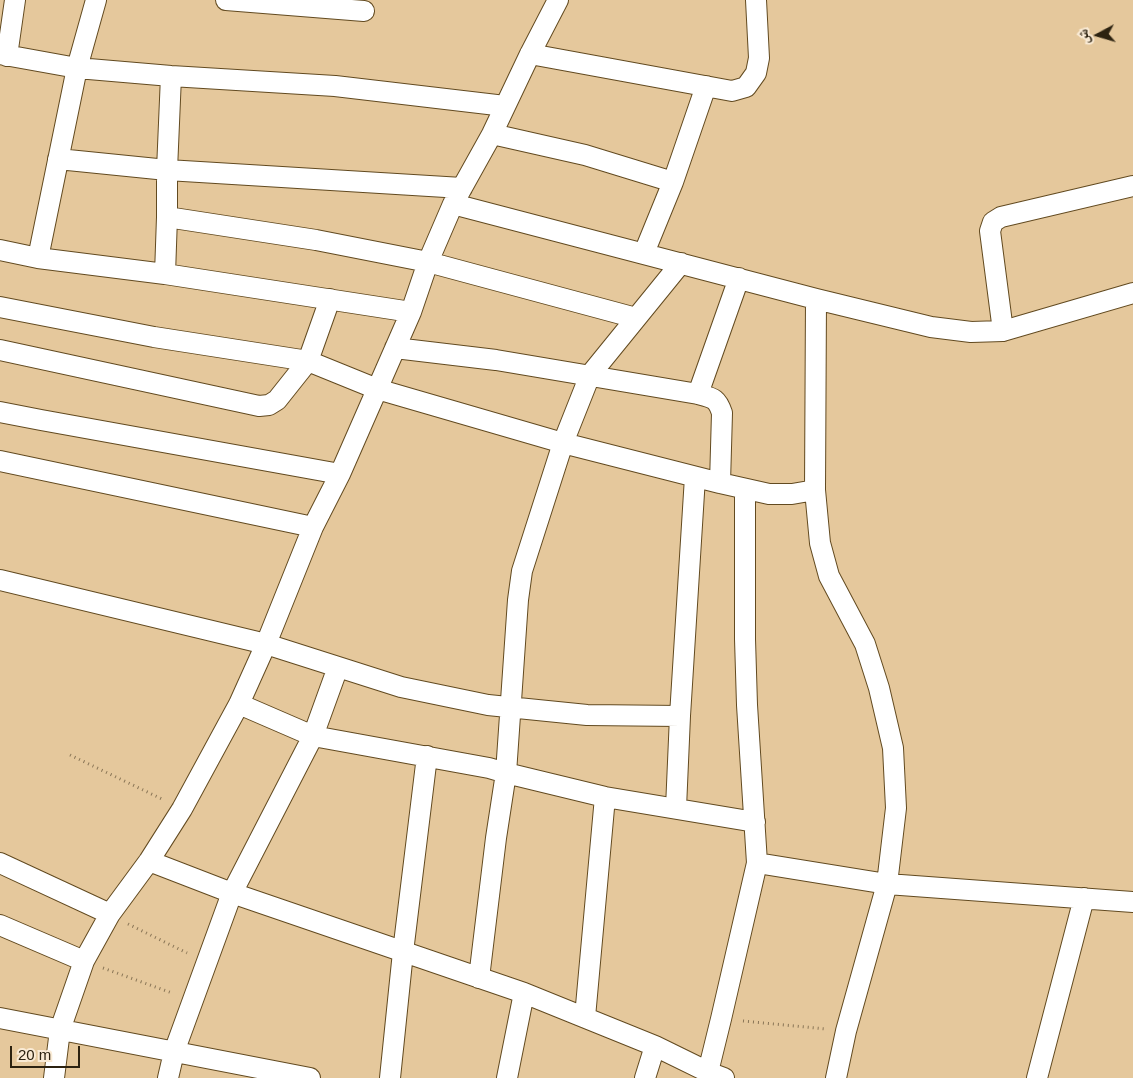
<!DOCTYPE html>
<meta charset="utf-8">
<style>
body{margin:0}
#map{position:relative;width:1133px;height:1078px;overflow:hidden;background:#e5c89c;font-family:Arial,"Noto Naskh Arabic",sans-serif}
canvas{display:block}
.north{position:absolute;left:1073px;top:10px;width:50px;height:50px;-webkit-text-stroke:4px #faebd5;paint-order:stroke;rotate:264deg;font-size:14px;font-weight:700;line-height:20px;text-align:center;color:#2c2210}
.north::after{content:'';display:block;margin:auto;width:18px;height:22px;background:#2c2210;clip-path:polygon(50% 0,100% 100%,50% 72%,0 100%)}
.scale{position:absolute;left:10px;top:1046px;width:70px;height:22px;box-sizing:border-box;border:2px solid #2c2210;border-top:0;padding-left:6px;font-size:15px;line-height:18px;white-space:nowrap;color:#2c2210;-webkit-text-stroke:4px #faebd5;paint-order:stroke}
</style>
<div id="map">
<canvas width="1133" height="1078"></canvas>
<div class="north">ش</div>
<div class="scale">20 m</div>
</div>
<script>
const context = document.querySelector('canvas').getContext('2d');
context.lineJoin = 'round';
function stroke(path, color, width, dash) { context.strokeStyle = color; context.lineWidth = width; context.lineCap = dash ? 'butt' : 'round'; context.setLineDash(dash || []); context.stroke(path); }
const street = new Path2D(`
 M 226,0 L 364,11
 M 0,54 L 77,68 L 171,76 L 335,86 L 505,106
 M 530,54 L 732,91 L 746,87 L 756,73 L 759,58 L 756,0
 M 7,56 L 15,0
 M 492,134 L 585,155 L 673,182
 M 58,159 L 167,170 L 462,188
 M 453,204 L 816,299 L 931,327 L 971,332 L 1003,331 L 1133,293
 M 167,217 L 316,240 L 428,262 L 636,318
 M 0,250 L 38,258 L 165,274 L 411,312
 M 644,253 L 673,182 L 706,86
 M 38,258 L 77,68 L 96,0
 M 165,274 L 167,217 L 167,170 L 171,76
 M 816,299 L 815,490 L 820,543 L 829,576 L 865,644 L 879,688 L 893,748 L 896,808 L 887,884 L 846,1031 L 836,1078
 M 0,307 L 154,337 L 308,361 L 377,389 L 563,443 L 720,483 L 769,494 L 792,494 L 815,490
 M 1003,331 L 990,231 L 993,222 L 1001,217 L 1133,186
 M 395,348 L 496,360 L 698,394 C 713,398 717,398 722,413 L 720,483
 M 0,350 L 259,406 L 269,405 L 277,400 L 308,361 L 330,299
 M 698,394 L 739,278
 M 0,412 L 41,420 L 340,474
 M 0,461 L 313,527
 M 0,580 L 266,644 L 401,687 L 488,705 L 587,715 L 680,716
 M 338,667 L 313,736 L 489,768 L 506,773 L 605,797 L 755,822
 M 676,808 L 680,716 L 695,477
 M 149,861 L 232,893 L 524,993 L 655,1046 L 708,1072 L 724,1078
 M 0,863 L 110,914
 M 757,863 L 887,884 L 1133,902
 M 0,925 L 84,961
 M 479,978 L 496,838 L 506,773 L 518,600 L 522,571 L 563,443 L 590,375 L 681,263
 M 585,1017 L 605,797
 M 0,1018 L 310,1078
 M 708,1072 L 721,1019 L 757,863 L 747,705 L 745,639 L 745,489
 M 54,1078 L 60,1030 L 84,961 L 110,914 L 149,861 L 182,809 L 239,704 L 266,644 L 313,527 L 340,474 L 411,312 L 428,262 L 453,204 L 492,134 L 530,54 L 558,0
 M 168,1078 L 174,1052 L 232,893 L 313,736 L 239,704
 M 390,1078 L 403,952 L 427,756
 M 507,1078 L 524,993
 M 645,1078 L 655,1046
 M 1037,1078 L 1084,898`);
stroke(street, '#624a20', 22);
stroke(new Path2D(`
 M 70,755 L 164,800
 M 128,924 L 187,953
 M 103,968 L 172,993
 M 743,1021 L 826,1029`), '#897556', 3, [1, 4]);
stroke(street, '#fff', 20);
</script>
